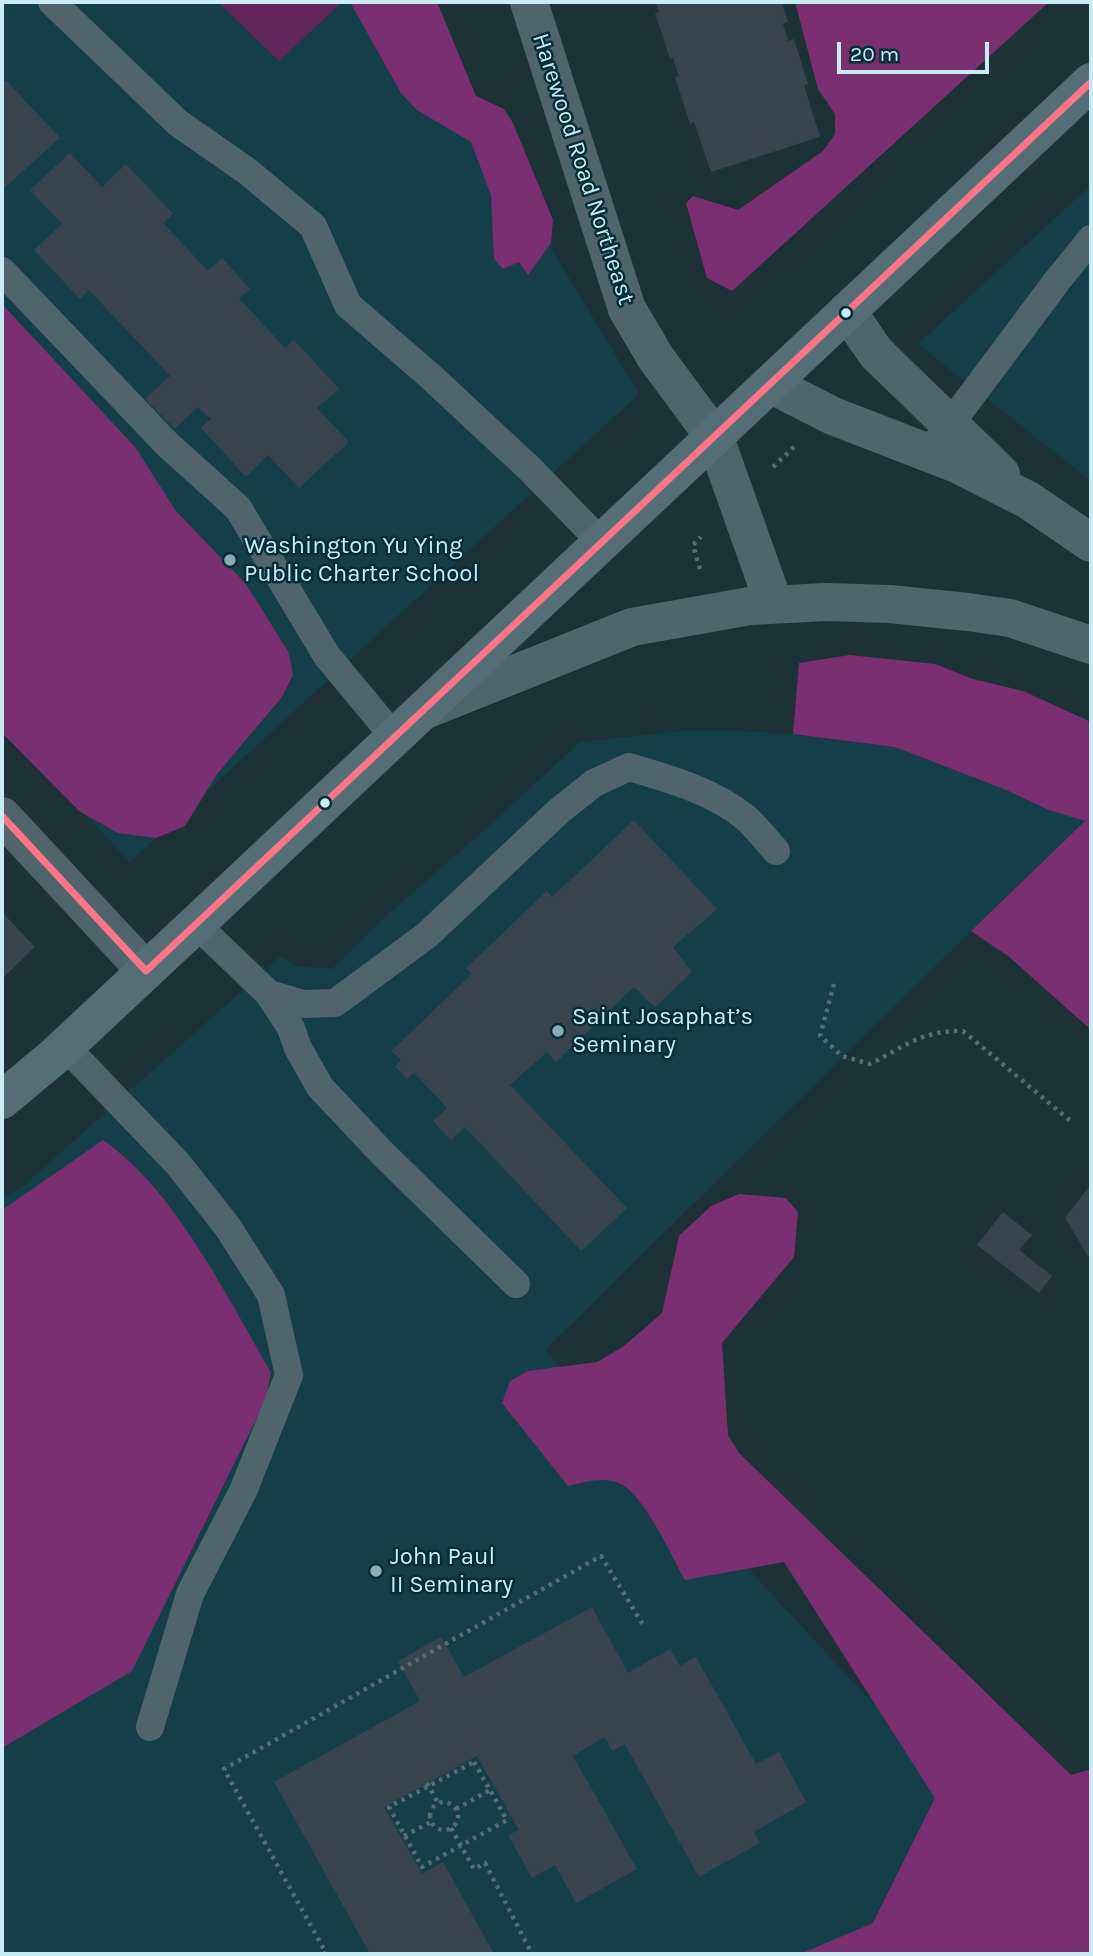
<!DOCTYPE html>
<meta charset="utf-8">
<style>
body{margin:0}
#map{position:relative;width:1093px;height:1956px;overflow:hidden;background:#1c3236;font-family:Karla,sans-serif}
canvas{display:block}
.frame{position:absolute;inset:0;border:4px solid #c9ebf4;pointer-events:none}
.scale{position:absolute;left:837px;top:42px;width:152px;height:32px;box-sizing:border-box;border:4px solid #c9ebf4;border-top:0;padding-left:9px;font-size:21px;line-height:24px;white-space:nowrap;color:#c9ebf4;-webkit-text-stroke:5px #052e37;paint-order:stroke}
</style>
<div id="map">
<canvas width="1093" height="1956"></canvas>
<div class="frame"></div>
<div class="scale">20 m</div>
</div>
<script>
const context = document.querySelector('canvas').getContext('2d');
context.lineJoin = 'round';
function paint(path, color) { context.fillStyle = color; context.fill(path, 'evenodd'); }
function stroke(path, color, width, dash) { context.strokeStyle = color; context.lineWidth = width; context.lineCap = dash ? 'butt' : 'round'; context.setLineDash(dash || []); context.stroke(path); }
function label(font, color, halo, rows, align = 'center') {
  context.font = font + ' Karla,sans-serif'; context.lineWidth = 5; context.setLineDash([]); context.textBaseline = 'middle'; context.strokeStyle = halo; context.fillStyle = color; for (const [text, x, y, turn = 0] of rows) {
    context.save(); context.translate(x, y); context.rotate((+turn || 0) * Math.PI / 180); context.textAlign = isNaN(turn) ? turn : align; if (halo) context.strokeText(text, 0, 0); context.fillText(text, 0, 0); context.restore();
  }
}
paint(new Path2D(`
 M 2,2 L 403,2 L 639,394 L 130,862 L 2,726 Z
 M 1091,185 L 1091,481 L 918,344 Z
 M 682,731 L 737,731 L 793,734 L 895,747 L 1085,821 L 971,931 L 545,1350 L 1091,1938 L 1091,1954 L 2,1954 L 2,1198 L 22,1187 L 281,956 L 297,966 L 332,969 L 385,917 L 489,826 L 580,742 Z`), '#143f48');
paint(new Path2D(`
 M 218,2 L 342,2 L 279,61 Z`), '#612559');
paint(new Path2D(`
 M 350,2 L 437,2 L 476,96 L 504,109 L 513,123 L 553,220 L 551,243 L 528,275 L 519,262 L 503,269 L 494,259 L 491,195 L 471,142 L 417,110 L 401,93 Z
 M 795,2 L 1049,2 L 732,291 L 707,278 L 686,203 L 693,196 L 738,210 L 823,151 L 835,134 L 835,114 L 818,89 Z
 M 2,304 L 135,447 L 176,511 L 246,584 L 289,653 L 293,675 L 282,697 L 217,774 L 185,826 L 156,838 L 118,833 L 79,811 L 2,733 Z
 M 850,655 L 935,664 L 973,679 L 1023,691 L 1091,722 L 1091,1026 L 1089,1028 L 1008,956 L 971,931 L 1085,821 L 1049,810 L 1006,790 L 895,747 L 793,734 L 799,663 Z
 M 103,1140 C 176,1191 226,1296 271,1372 L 266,1399 L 132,1671 L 2,1748 L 2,1210 Z
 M 739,1194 L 786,1198 L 798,1212 L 794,1257 L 722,1343 L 728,1435 L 739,1453 L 1071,1775 L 1091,1769 L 1091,1954 L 800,1954 L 873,1923 L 935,1798 L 784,1562 L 685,1580 C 672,1557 644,1495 621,1484 C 604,1476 585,1482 568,1486 L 502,1403 L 510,1381 L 528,1371 L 597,1362 L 624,1346 L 662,1313 L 679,1236 L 711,1206 Z`), '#7a2f70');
paint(new Path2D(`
 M 655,2 L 782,2 L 788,22 L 783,24 L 788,41 L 794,39 L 808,84 L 804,85 L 820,137 L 711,172 L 694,122 L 690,124 L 675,77 L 679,76 L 673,58 L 670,59 L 655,13 L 659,12 Z
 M 6,80 L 60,138 L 2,190 L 2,84 Z
 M 70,153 L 102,187 L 126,164 L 173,214 L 163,223 L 208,271 L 222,258 L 250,289 L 239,298 L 285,348 L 294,340 L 339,389 L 317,408 L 349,442 L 299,488 L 268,455 L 246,477 L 201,428 L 211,419 L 198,407 L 175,429 L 145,399 L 170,376 L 89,290 L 80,299 L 34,250 L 62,224 L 30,190 Z
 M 634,820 L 717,909 L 673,947 L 692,972 L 655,1007 L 634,987 L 556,1062 L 547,1052 L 510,1085 L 627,1208 L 581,1251 L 465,1127 L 451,1140 L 433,1121 L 447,1108 L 414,1073 L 407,1079 L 395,1066 L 401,1060 L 391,1051 L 472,974 L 466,968 L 547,891 L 552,897 Z
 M 2,912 L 35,947 L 2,979 Z
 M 1091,1184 L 1091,1261 L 1065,1218 Z
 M 1003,1212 L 1032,1235 L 1019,1250 L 1052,1276 L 1039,1293 L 977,1245 Z
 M 592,1607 L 628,1673 L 670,1649 L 680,1666 L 696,1657 L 756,1764 L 779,1752 L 806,1802 L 754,1832 L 760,1843 L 699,1877 L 625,1744 L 612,1751 L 605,1737 L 573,1756 L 637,1869 L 576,1903 L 555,1865 L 532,1878 L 508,1835 L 519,1830 L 477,1756 L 384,1807 L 422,1874 L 443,1862 L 494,1954 L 370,1954 L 274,1782 L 420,1701 L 398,1661 L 441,1637 L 464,1677 Z`), '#38444e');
stroke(new Path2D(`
 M 773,467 L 795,446
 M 700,569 L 693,545 L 701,537
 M 834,984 L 820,1036 L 842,1056 L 870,1064 C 904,1047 922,1030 963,1031 L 1073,1123
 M 474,1762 L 507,1820 L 422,1867 L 389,1807 Z
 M 427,1783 L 438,1803
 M430 1816a14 14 0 1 1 28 0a14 14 0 1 1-28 0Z
 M 456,1809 L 490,1790
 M 451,1828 L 474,1869 L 485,1863 L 532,1954
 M 404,1836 L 431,1822
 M 323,1954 L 326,1953 L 224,1769 L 601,1556 L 645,1628`), '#586b70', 4.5, [3.5, 5]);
stroke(new Path2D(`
 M 52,2 L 178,123 L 247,171 L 313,226 L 348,305 L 430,376 L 530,469 L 603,544
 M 2,271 L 168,445 L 238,508 L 327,656 L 395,738
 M 939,439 L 1057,281 L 1091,239
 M 196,924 L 269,994 L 303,1004 L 335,1003 L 427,935 L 559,811 L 594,783 L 629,767 C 670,779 713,791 746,818 C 757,828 767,841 776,851
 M 269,994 L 291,1028 L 298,1048 L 320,1087 L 381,1152 L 516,1284
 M 65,1046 L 178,1164 L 227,1226 L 271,1295 L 289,1375 L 244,1489 L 190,1594 L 150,1727`), '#4f656b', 28);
stroke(new Path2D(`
 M 529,2 L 627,309 L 656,358 L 715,438
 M 2,816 L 146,971`), '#4f656b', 38);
stroke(new Path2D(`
 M 847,311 L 876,353 L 1001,474
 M 770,384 L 833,416 L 957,464 L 1028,500 L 1091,543
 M 715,438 L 774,604
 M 425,710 L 632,627 L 750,606 L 826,602 L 890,604 L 968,612 L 1010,618 L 1091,645`), '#4f656b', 38);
stroke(new Path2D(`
 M 2,1100 L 57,1054 L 196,924 L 1091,82`), '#536f75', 38);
stroke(new Path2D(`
 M 2,816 L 146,971
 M 146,971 L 1091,82`), '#fa758a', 7);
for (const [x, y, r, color] of [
 [846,313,6,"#c9ebf4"],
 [230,560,7,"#8caab2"],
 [325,803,6,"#c9ebf4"],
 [558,1031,7,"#8caab2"],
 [376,1571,7,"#8caab2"]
]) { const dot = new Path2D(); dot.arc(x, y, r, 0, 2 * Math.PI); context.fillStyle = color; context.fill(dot); stroke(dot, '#052e37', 2.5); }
label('24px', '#c9ebf4', '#052e37', [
 ["Harewood Road Northeast",583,169,72]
]);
label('24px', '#c9ebf4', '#052e37', [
 ["Washington Yu Ying",244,546],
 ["Public Charter School",244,574],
 ["Saint Josaphat’s",572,1017],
 ["Seminary",572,1045],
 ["John Paul",390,1557],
 ["II Seminary",390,1585]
], 'left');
</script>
